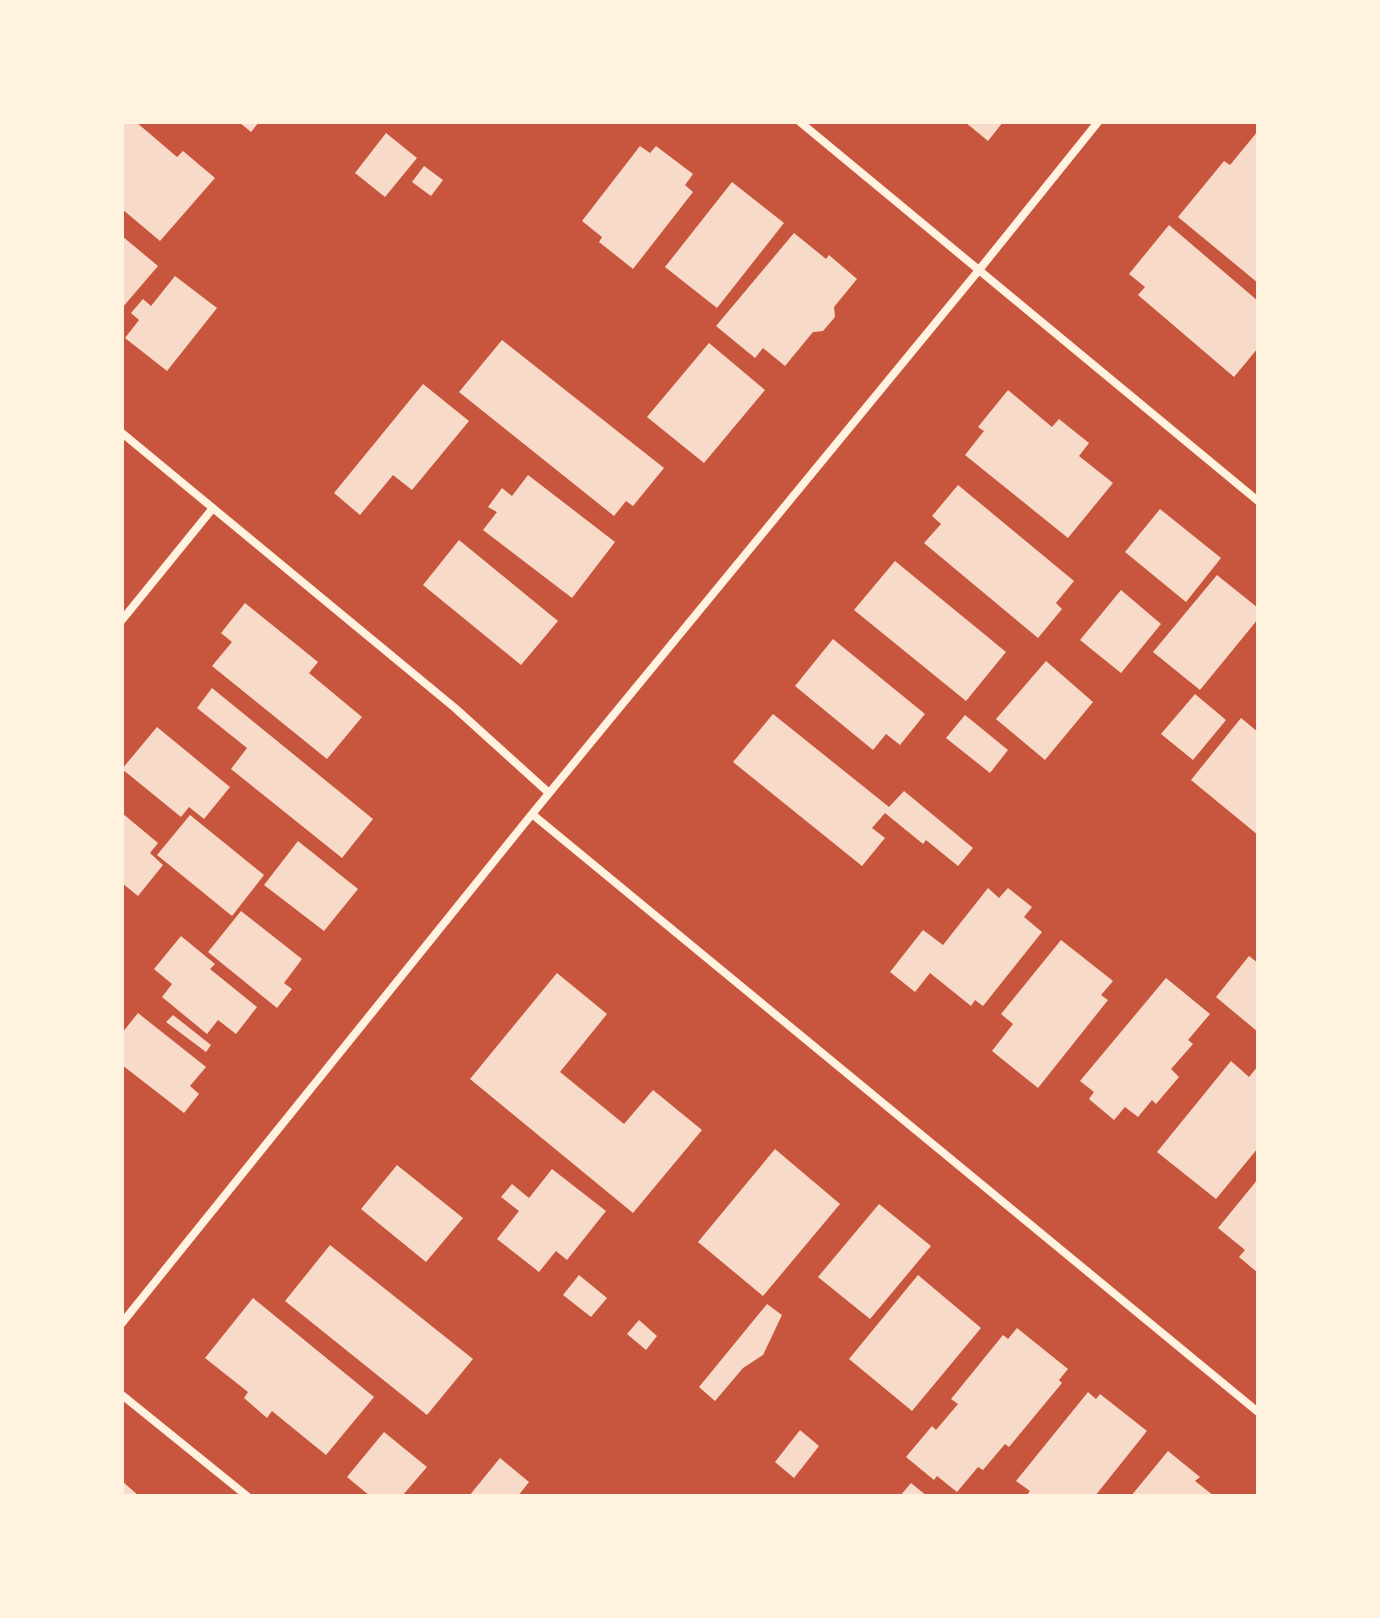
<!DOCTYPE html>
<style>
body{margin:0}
#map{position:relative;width:1380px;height:1618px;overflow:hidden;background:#c8553d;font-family:Helvetica,sans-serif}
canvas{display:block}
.frame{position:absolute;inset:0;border:124px solid #fff3e0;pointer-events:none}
</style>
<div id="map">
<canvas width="1380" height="1618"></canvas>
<div class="frame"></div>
</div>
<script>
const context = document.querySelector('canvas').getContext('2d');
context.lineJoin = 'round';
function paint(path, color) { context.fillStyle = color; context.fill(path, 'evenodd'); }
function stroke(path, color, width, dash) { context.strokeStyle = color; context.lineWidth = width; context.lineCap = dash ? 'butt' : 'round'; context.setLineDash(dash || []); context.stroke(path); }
paint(new Path2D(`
 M 122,122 L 136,122 L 177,157 L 183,151 L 215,178 L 160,241 L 122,209 Z
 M 239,122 L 259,122 L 251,132 Z
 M 965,122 L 1003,122 L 988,141 Z
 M 1258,131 L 1258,283 L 1178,217 L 1224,161 L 1230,165 Z
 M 386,133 L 417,158 L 385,197 L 355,173 Z
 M 640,146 L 650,153 L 656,146 L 693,174 L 685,185 L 693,192 L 633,269 L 599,242 L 602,237 L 582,221 Z
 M 424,166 L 443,180 L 431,196 L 412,182 Z
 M 732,182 L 784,223 L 717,308 L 665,267 Z
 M 1169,225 L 1258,301 L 1258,348 L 1234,377 L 1138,295 L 1145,287 L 1129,274 Z
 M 794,233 L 826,259 L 829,255 L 857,279 L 834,307 L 835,317 L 823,331 L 813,332 L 785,366 L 763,348 L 755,358 L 716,326 Z
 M 122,236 L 158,266 L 122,308 Z
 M 175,276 L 217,308 L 167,371 L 125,338 L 139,320 L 131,313 L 143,299 L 151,306 Z
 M 502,340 L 664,468 L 633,506 L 626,501 L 614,516 L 459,392 Z
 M 709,343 L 765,390 L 704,463 L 647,417 Z
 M 423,384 L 469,421 L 412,490 L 393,475 L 360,515 L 334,493 Z
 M 1008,390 L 1052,427 L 1059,419 L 1089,443 L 1079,456 L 1113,483 L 1068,538 L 965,455 L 984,431 L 978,427 Z
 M 528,475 L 615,542 L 572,598 L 483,530 L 497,512 L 488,507 L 502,488 L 512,496 Z
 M 958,485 L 1074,581 L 1056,603 L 1062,609 L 1038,638 L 924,543 L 941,524 L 932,516 Z
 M 1160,509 L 1221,558 L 1186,602 L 1125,552 Z
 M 459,540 L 558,621 L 521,665 L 423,585 Z
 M 895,561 L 1006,652 L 966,701 L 854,610 Z
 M 1217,575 L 1258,608 L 1258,619 L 1200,690 L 1153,652 Z
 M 1121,590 L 1161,624 L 1121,673 L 1080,640 Z
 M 245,603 L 318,662 L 309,673 L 362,717 L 327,759 L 212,666 L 232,642 L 221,633 Z
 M 833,639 L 925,714 L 900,745 L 886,734 L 873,750 L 795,686 Z
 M 1046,661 L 1093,702 L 1045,760 L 996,719 Z
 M 212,688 L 373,819 L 342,858 L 231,769 L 247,748 L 197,708 Z
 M 1195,694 L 1226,720 L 1193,760 L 1161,734 Z
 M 773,714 L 889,807 L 904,791 L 973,848 L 958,866 L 926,840 L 923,844 L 885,813 L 872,828 L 885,838 L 862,866 L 733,762 Z
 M 965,715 L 1008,750 L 990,773 L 946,738 Z
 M 1241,718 L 1258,732 L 1258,835 L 1191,780 Z
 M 157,727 L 230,787 L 204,819 L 189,807 L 181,817 L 122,769 Z
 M 122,813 L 158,843 L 150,853 L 163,865 L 138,896 L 122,883 Z
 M 190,815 L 264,875 L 232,916 L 157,855 Z
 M 298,841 L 358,889 L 324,931 L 264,885 Z
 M 988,888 L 999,898 L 1008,888 L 1032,907 L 1024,917 L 1042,932 L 983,1006 L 975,1000 L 971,1006 L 930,973 L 915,992 L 890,972 L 923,930 L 943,945 Z
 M 241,911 L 302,959 L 284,983 L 292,989 L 277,1008 L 208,952 Z
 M 181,936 L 215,964 L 210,969 L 257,1007 L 236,1034 L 218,1020 L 207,1034 L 162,997 L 172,984 L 154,969 Z
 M 1061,940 L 1113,981 L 1101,995 L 1108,1000 L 1038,1088 L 992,1051 L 1013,1024 L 1001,1014 Z
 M 1249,956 L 1258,963 L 1258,1032 L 1216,997 Z
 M 557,973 L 607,1014 L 560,1072 L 624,1124 L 653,1090 L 702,1130 L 633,1213 L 470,1079 Z
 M 1166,978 L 1210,1014 L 1188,1040 L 1193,1044 L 1171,1069 L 1179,1077 L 1156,1104 L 1152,1100 L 1138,1117 L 1125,1107 L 1114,1120 L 1089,1099 L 1094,1092 L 1080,1081 Z
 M 138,1013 L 206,1067 L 190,1086 L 199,1094 L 184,1113 L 122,1065 L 122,1033 Z
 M 173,1015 L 211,1045 L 206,1052 L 166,1022 Z
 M 1231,1061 L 1249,1077 L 1258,1066 L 1258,1148 L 1216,1199 L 1157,1152 Z
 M 775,1149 L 840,1204 L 763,1296 L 698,1242 Z
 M 397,1165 L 463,1218 L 426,1262 L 361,1209 Z
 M 552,1169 L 606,1211 L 567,1260 L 556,1251 L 539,1272 L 497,1239 L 519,1211 L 501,1197 L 512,1184 L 529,1198 Z
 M 1258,1179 L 1258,1273 L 1239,1257 L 1245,1250 L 1218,1228 Z
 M 879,1204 L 931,1246 L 870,1319 L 818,1277 Z
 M 330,1245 L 473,1359 L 427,1415 L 285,1301 Z
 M 579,1275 L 607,1298 L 591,1317 L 563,1295 Z
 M 918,1275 L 981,1328 L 912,1411 L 849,1359 Z
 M 253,1298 L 374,1397 L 326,1455 L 272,1411 L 267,1418 L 244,1398 L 248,1392 L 205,1358 Z
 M 767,1304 L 782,1315 L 763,1355 L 743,1368 L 715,1401 L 699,1387 Z
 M 639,1320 L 657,1336 L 646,1350 L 627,1334 Z
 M 1017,1328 L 1068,1369 L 1059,1380 L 1062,1383 L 1009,1447 L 1005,1444 L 983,1470 L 978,1467 L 957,1492 L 937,1476 L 934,1480 L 906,1457 L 932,1426 L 936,1430 L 958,1404 L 951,1399 L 1003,1335 L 1008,1339 Z
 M 1088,1392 L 1096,1399 L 1100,1394 L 1147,1431 L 1095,1496 L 1026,1496 L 1030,1491 L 1016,1481 Z
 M 800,1430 L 819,1446 L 794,1478 L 775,1462 Z
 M 384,1432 L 427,1467 L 402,1496 L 370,1496 L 347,1477 Z
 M 1168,1451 L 1200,1477 L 1195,1481 L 1214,1496 L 1131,1496 Z
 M 500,1458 L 529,1482 L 518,1496 L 469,1496 Z
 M 122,1481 L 139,1496 L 122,1496 Z
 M 911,1483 L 927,1496 L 900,1496 Z`), '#f7dbc8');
stroke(new Path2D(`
 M 800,122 L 1258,501
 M 122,433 L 455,708 L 549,793
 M 122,620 L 213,508
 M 532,814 L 1258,1412
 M 122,1323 L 532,814 L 979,270 L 1098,122
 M 122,1395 L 247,1496`), '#fff3e0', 8);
</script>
